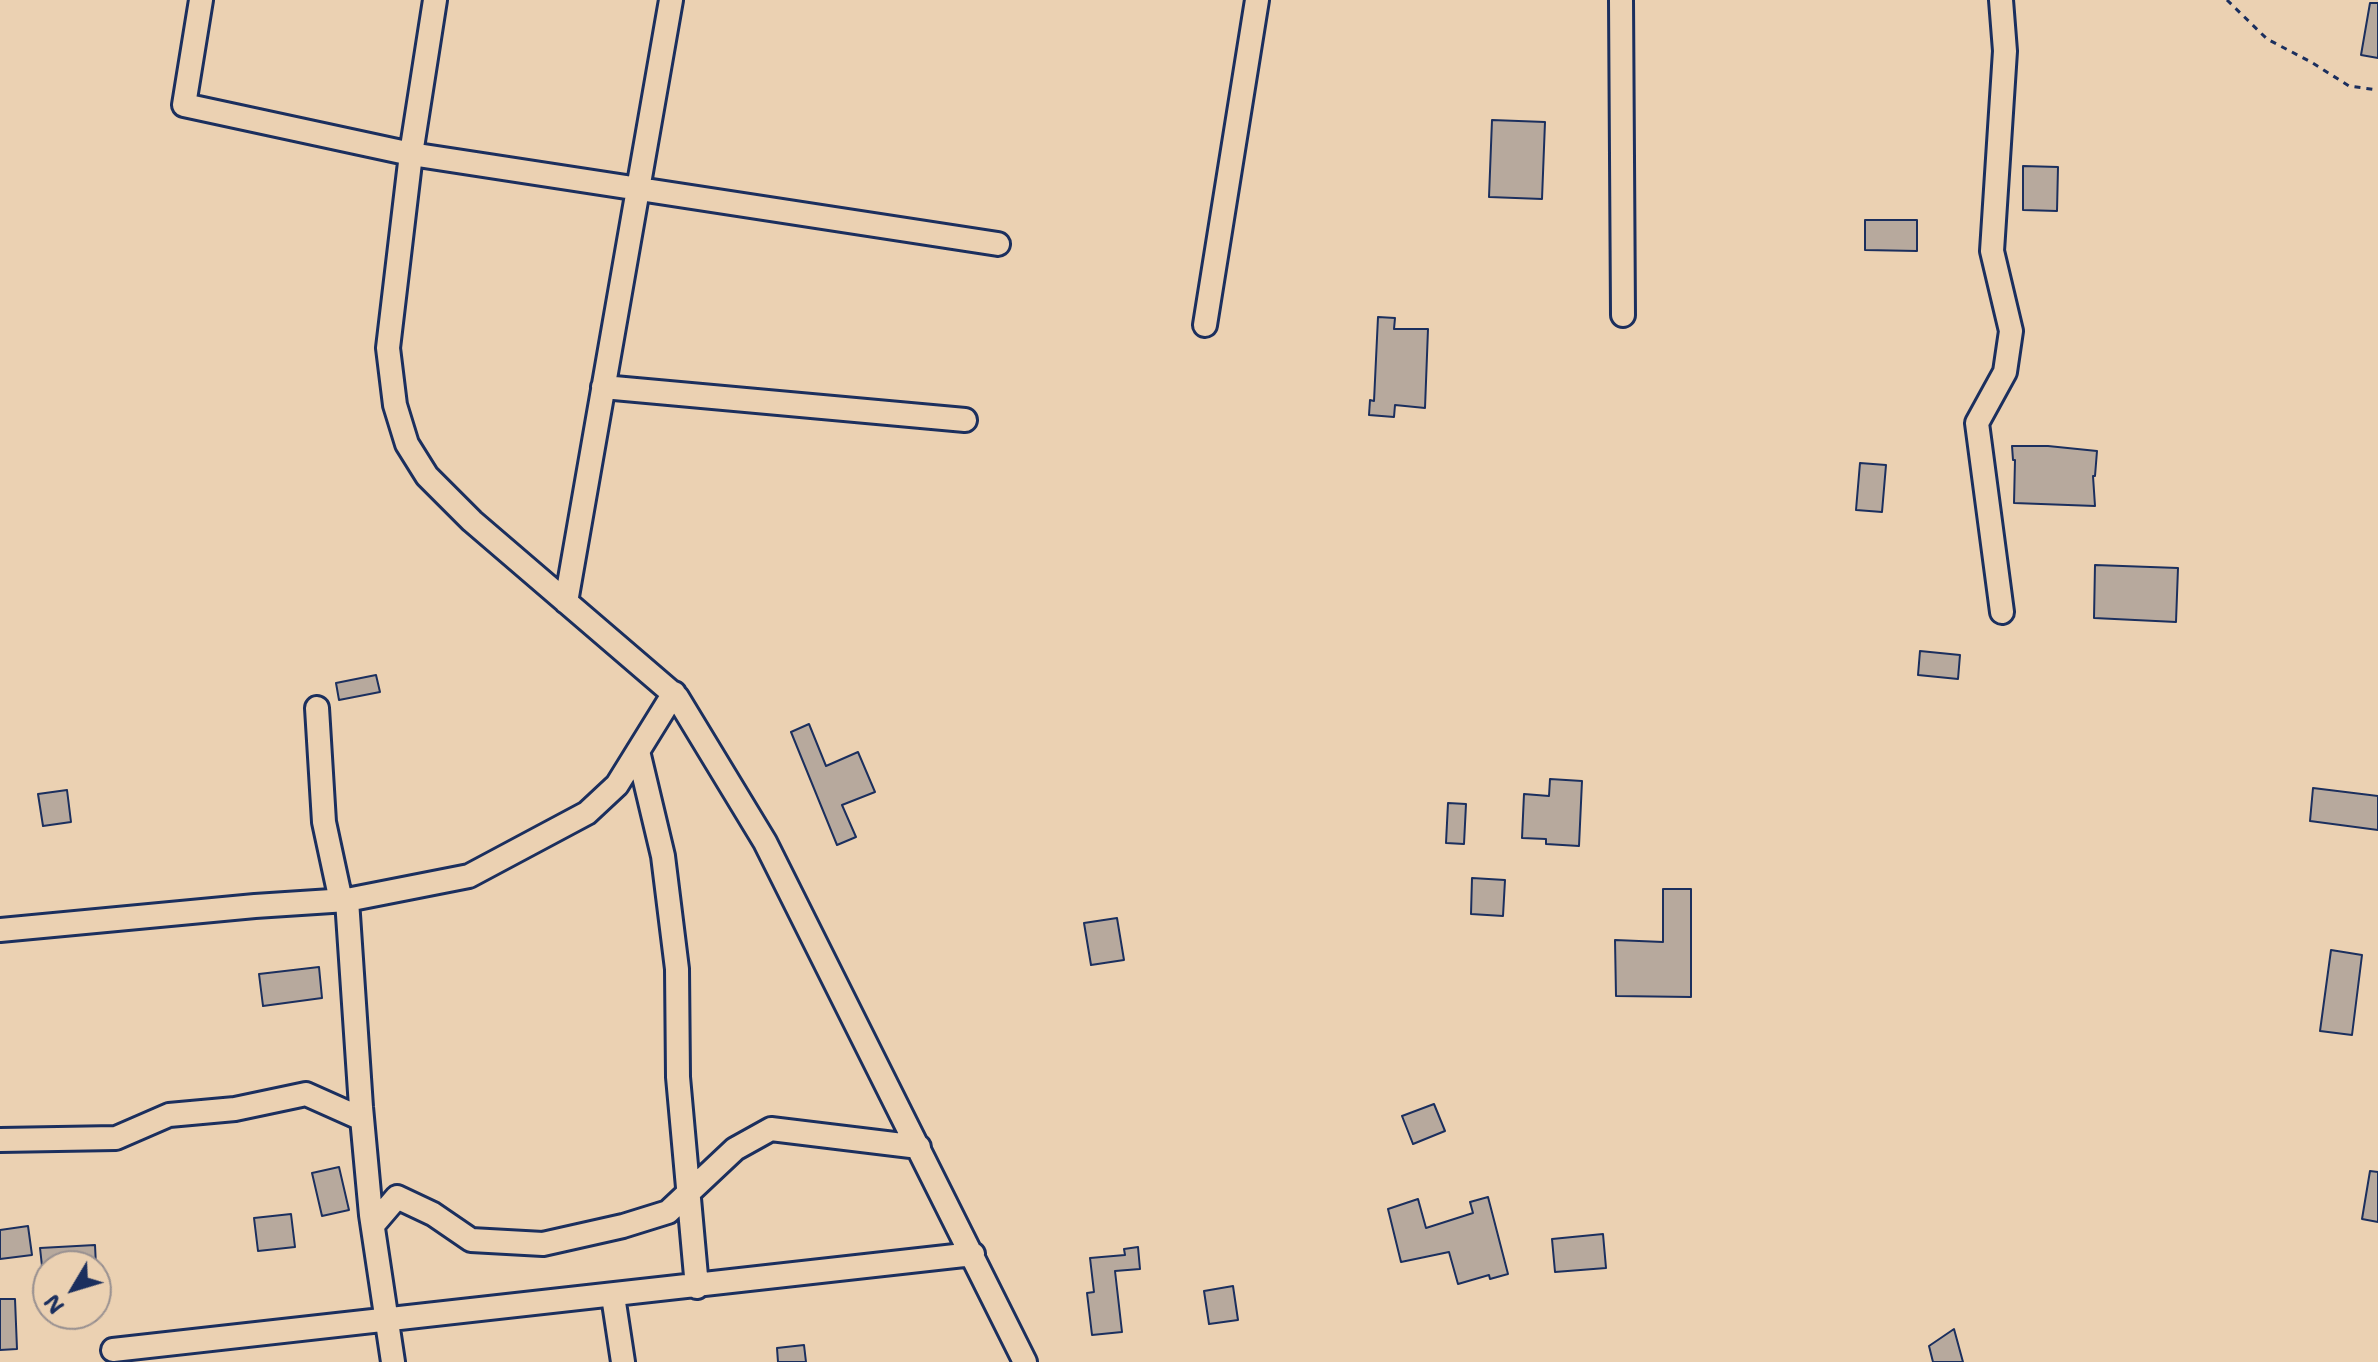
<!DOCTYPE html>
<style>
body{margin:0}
#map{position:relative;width:2378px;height:1362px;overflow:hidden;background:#ebd1b2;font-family:"Shantell Sans",sans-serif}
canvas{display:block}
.north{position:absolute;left:32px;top:1250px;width:80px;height:80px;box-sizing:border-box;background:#ebd1b2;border:2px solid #989090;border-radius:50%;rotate:232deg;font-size:22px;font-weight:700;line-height:32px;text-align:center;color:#1b2f5e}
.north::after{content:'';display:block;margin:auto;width:28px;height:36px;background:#1b2f5e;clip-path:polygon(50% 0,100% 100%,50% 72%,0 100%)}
</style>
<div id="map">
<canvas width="2378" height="1362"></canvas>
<div class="north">N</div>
</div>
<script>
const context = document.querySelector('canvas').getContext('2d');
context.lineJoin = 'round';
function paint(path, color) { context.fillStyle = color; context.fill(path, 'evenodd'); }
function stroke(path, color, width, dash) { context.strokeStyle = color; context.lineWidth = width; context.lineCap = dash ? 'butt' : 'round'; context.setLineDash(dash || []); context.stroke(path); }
const building = new Path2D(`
 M 2370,3 L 2378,3 L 2378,58 L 2361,55 Z
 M 1492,120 L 1545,122 L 1542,199 L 1489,197 Z
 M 2023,166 L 2058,167 L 2057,211 L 2023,210 Z
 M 1865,220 L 1917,220 L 1917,251 L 1865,250 Z
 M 1378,317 L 1395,318 L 1394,329 L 1428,329 L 1425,408 L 1395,405 L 1394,417 L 1369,415 L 1370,400 L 1374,401 Z
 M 2012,446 L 2048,446 L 2097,451 L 2095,476 L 2093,476 L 2095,506 L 2014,503 L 2015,460 L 2013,460 Z
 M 1860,463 L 1886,465 L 1882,512 L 1856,510 Z
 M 2095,565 L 2178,568 L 2176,622 L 2094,618 Z
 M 1920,651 L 1960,655 L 1958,679 L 1918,675 Z
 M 376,675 L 380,692 L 339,700 L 336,683 Z
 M 809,724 L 826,766 L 858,752 L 875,792 L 842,805 L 856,837 L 837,845 L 791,732 Z
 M 1550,779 L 1582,781 L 1579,846 L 1546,844 L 1546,839 L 1522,838 L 1524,794 L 1549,796 Z
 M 2313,788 L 2378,796 L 2378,830 L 2310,821 Z
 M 67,790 L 71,822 L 43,826 L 38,794 Z
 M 1448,803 L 1466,804 L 1464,844 L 1446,843 Z
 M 1472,878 L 1505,880 L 1503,916 L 1471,914 Z
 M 1663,889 L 1691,889 L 1691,997 L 1616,996 L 1615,940 L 1663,942 Z
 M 1117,918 L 1124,960 L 1091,965 L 1084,923 Z
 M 2331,950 L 2362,955 L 2352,1035 L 2320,1031 Z
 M 319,967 L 322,998 L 263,1006 L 259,974 Z
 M 1434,1104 L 1445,1131 L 1413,1144 L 1402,1116 Z
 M 339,1167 L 349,1210 L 322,1216 L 312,1173 Z
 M 2370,1171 L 2378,1172 L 2378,1222 L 2362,1219 Z
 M 1488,1197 L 1508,1274 L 1490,1279 L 1489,1275 L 1458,1284 L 1449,1252 L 1401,1262 L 1388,1209 L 1418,1199 L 1426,1228 L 1473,1213 L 1470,1202 Z
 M 291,1214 L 295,1247 L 258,1251 L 254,1218 Z
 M 28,1226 L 32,1255 L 0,1259 L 0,1230 Z
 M 1603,1234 L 1606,1268 L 1555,1272 L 1552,1239 Z
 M 95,1245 L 96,1266 L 42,1266 L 40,1248 Z
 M 1138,1247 L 1140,1269 L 1115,1271 L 1122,1332 L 1092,1335 L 1087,1293 L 1094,1292 L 1090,1258 L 1125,1255 L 1124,1249 Z
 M 1233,1286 L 1238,1320 L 1209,1324 L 1204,1291 Z
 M 0,1299 L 15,1299 L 17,1349 L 0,1350 Z
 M 1954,1329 L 1963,1362 L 1933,1362 L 1929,1346 Z
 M 804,1345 L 806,1362 L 778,1362 L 777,1348 Z`);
paint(building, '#b7a99d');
stroke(building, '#1b2f5e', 2);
const minor = new Path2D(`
 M 201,0 L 184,105 L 411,154 L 998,244
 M 435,0 L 411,154 L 388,348 L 395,405 L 407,444 L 427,476 L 472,521 L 677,697 L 765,842 L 1025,1362
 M 1621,0 L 1623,315
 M 2001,0 L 2005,51 L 1992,251 L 2011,331 L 2005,372 L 1977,423 L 2002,612
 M 1205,325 L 1257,0
 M 603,387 L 965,420
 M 566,602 L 671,0
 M 317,708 L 324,822 L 341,901
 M 638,751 L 663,856 L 677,969 L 678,1077 L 697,1287
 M 347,900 L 361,1107 L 371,1215 L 393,1362
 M 0,930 L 255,906 L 347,900 L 469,876 L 587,813 L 617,785 L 674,693
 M 0,1140 L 116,1138 L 169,1115 L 235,1109 L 306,1094 L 362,1119
 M 373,1225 L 397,1197 L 433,1214 L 471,1240 L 543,1244 L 623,1226 L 668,1212 L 735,1149 L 771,1129 L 919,1147
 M 613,1296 L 623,1362
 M 113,1350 L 973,1254`);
stroke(minor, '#1b2f5e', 28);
stroke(new Path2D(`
 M 2227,0 L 2267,39 L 2311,62 L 2349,86 L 2378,90`), '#1b2f5e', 3, [6, 6]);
stroke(minor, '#ebd1b2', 22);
</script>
